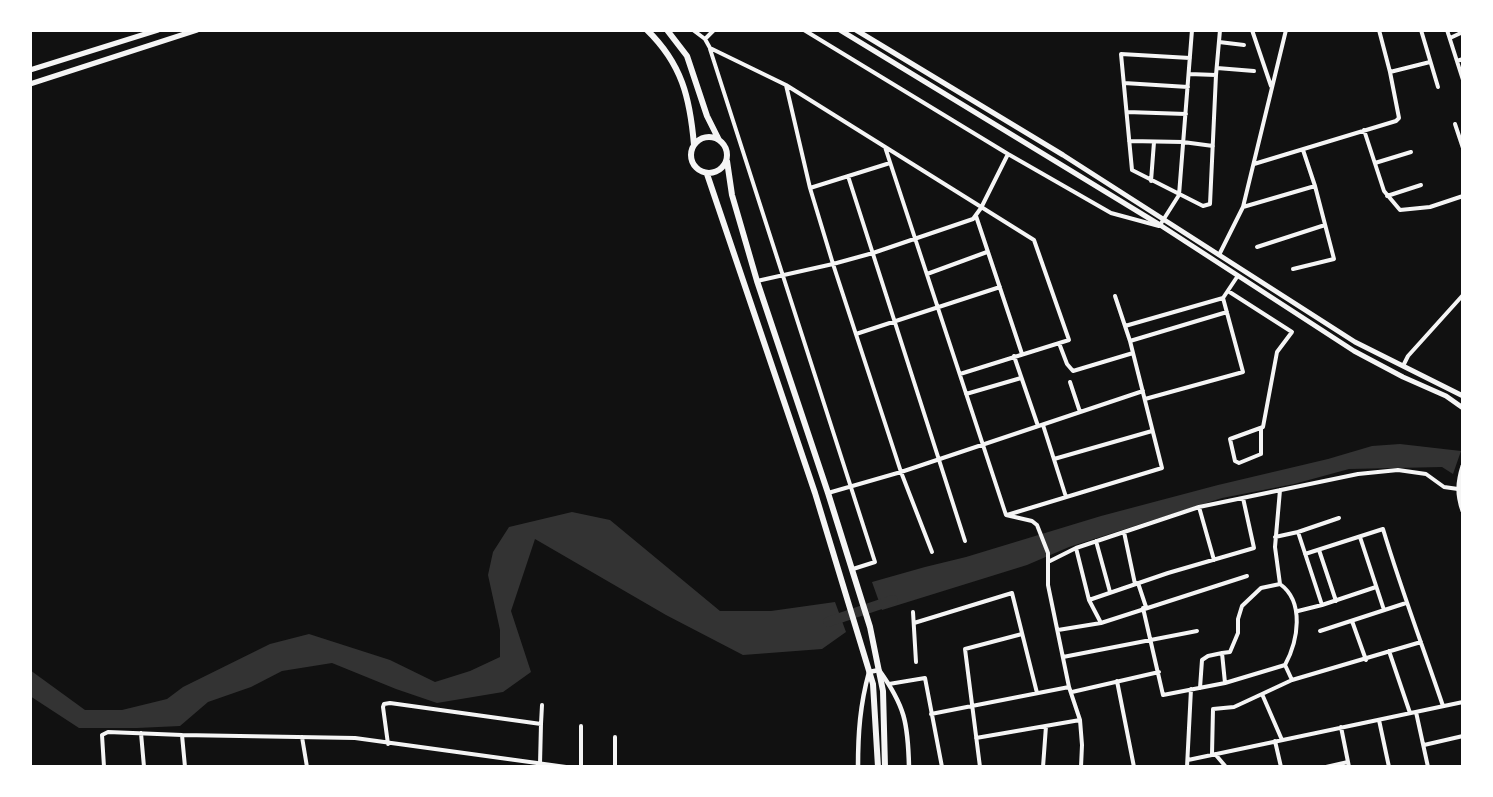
<!DOCTYPE html>
<style>
body{margin:0}
#map{position:relative;width:1493px;height:797px;overflow:hidden;background:#111;font-family:"IBM Plex Serif",serif}
canvas{display:block}
.frame{position:absolute;inset:0;border:32px solid #fff;pointer-events:none}
</style>
<div id="map">
<canvas width="1493" height="797"></canvas>
<div class="frame"></div>
</div>
<script>
const context = document.querySelector('canvas').getContext('2d');
context.lineJoin = 'round';
function paint(path, color) { context.fillStyle = color; context.fill(path, 'evenodd'); }
function stroke(path, color, width, dash) { context.strokeStyle = color; context.lineWidth = width; context.lineCap = dash ? 'butt' : 'round'; context.setLineDash(dash || []); context.stroke(path); }
paint(new Path2D(`
 M 1400,444 L 1461,451 L 1453,474 L 1442,467 L 1349,469 L 1294,484 L 1222,498 L 1069,547 L 1027,565 L 882,610 L 872,582 L 925,567 L 966,557 L 1101,516 L 1218,485 L 1328,459 L 1372,446 Z
 M 572,512 L 610,520 L 720,611 L 771,611 L 835,602 L 846,632 L 822,649 L 743,655 L 666,615 L 535,539 L 511,611 L 531,672 L 503,692 L 437,703 L 396,689 L 332,663 L 282,671 L 251,687 L 208,702 L 180,726 L 137,728 L 79,728 L 30,696 L 30,670 L 85,710 L 122,710 L 167,699 L 183,687 L 270,644 L 309,634 L 390,660 L 435,682 L 470,671 L 500,657 L 500,630 L 488,575 L 493,552 L 509,527 Z`), '#333');
stroke(new Path2D(`
 M 828,622 L 893,600`), '#333', 10);
stroke(new Path2D(`
 M 693,30 L 705,39 L 710,48 L 786,85 L 1034,240 L 1069,340 L 960,374
 M 804,30 L 1008,154 L 1111,213 L 1159,226
 M 1252,30 L 1271,86
 M 1421,30 L 1438,87
 M 1447,30 L 1463,80
 M 1450,38 L 1463,32
 M 705,39 L 714,30
 M 1219,42 L 1244,45
 M 710,49 L 875,562 L 853,569
 M 1457,61 L 1463,59
 M 1217,68 L 1254,71
 M 1390,72 L 1430,62
 M 1189,74 L 1216,75 L 1210,204 L 1203,206 L 1132,170 L 1121,54 L 1190,58
 M 1216,75 L 1220,30
 M 1124,83 L 1188,87
 M 786,85 L 810,188 L 833,264 L 901,472 L 932,552
 M 1127,112 L 1186,114
 M 1455,124 L 1463,148
 M 1364,130 L 1384,191 L 1400,210 L 1430,207 L 1463,196
 M 1129,141 L 1183,142 L 1213,146
 M 885,147 L 1006,515 L 1032,521 L 1037,525 L 1048,553 L 1048,585 L 1069,687 L 1080,720 L 1082,745 L 1081,767
 M 1375,163 L 1411,152
 M 1254,164 L 1396,121 L 1399,118 L 1390,72 L 1379,30
 M 848,176 L 965,541
 M 1151,181 L 1154,142
 M 810,188 L 890,163
 M 1387,196 L 1421,185
 M 1243,207 L 1315,186
 M 976,216 L 1022,354
 M 1160,225 L 1179,195 L 1192,30
 M 1257,247 L 1325,225
 M 1219,255 L 1243,207 L 1286,30
 M 1293,269 L 1334,259 L 1315,186 L 1303,150
 M 927,274 L 987,252
 M 757,281 L 833,264 L 873,253 L 973,219 L 981,208 L 1008,154
 M 1228,291 L 1292,332 L 1277,352 L 1263,427 L 1230,439 L 1235,461 L 1239,463 L 1261,454 L 1261,429
 M 1125,326 L 1223,298 L 1237,277
 M 856,334 L 1000,287
 M 1130,341 L 1227,312
 M 1059,343 L 1067,364 L 1073,371 L 1133,353
 M 1014,356 L 1038,426
 M 1403,366 L 1408,356 L 1463,295
 M 1070,382 L 1080,412
 M 966,394 L 1021,378
 M 1145,399 L 1243,372 L 1223,298
 M 1043,425 L 1066,497
 M 1054,459 L 1152,431
 M 1280,490 L 1275,547 L 1280,584
 M 828,493 L 901,472 L 1143,391
 M 1199,507 L 1214,560
 M 1007,515 L 1162,468 L 1130,341 L 1115,296
 M 1124,532 L 1135,584
 M 1275,537 L 1298,532
 M 1360,537 L 1384,610
 M 1096,541 L 1110,592
 M 1076,548 L 1089,600 L 1101,623
 M 1319,550 L 1336,601
 M 1305,554 L 1383,529 C 1401,589 1423,647 1443,706
 M 1050,561 L 1076,548 L 1199,507 L 1358,474 L 1398,470 L 1426,474 L 1444,487 L 1458,489
 M 1138,583 L 1146,607
 M 1089,600 L 1168,573 L 1254,548 L 1243,498
 M 1322,605 L 1298,532 L 1339,518
 M 1143,608 L 1163,695 L 1225,683 L 1222,653 L 1230,652 L 1238,633 L 1238,619 L 1242,606 L 1261,588 L 1280,584 C 1305,602 1298,641 1285,665 L 1292,680
 M 1298,611 L 1322,605 L 1376,587
 M 913,612 L 916,662
 M 1352,621 L 1366,660
 M 914,623 L 1012,593 L 1037,693
 M 1058,630 L 1101,623 L 1247,576
 M 1320,631 L 1406,603
 M 1389,651 L 1410,713
 M 1063,657 L 1197,631
 M 1117,681 L 1134,767
 M 1225,683 L 1285,665
 M 889,684 L 925,678 L 942,767
 M 1200,688 L 1202,660 L 1208,656 L 1222,653
 M 1072,692 L 1159,672
 M 1262,694 L 1292,680 L 1421,642
 M 1416,712 L 1428,767
 M 931,714 L 1069,687
 M 1379,720 L 1389,767
 M 541,724 L 542,705
 M 581,726 L 581,767
 M 1341,727 L 1349,767
 M 141,733 L 144,767
 M 182,735 L 185,767
 M 302,737 L 307,767
 M 976,738 L 1080,720
 M 1275,741 L 1281,767
 M 388,744 L 383,707 L 384,704 L 390,703 L 541,724 L 540,764
 M 1424,745 L 1463,736
 M 1212,754 L 1213,709 L 1234,707 L 1262,694 L 1282,740
 M 1215,754 L 1226,767
 M 1188,760 L 1463,702
 M 104,767 L 102,735 L 108,732 L 182,735 L 355,738 L 566,767
 M 615,767 L 615,737
 M 980,767 L 965,649 L 1022,634
 M 1043,767 L 1046,726
 M 1187,767 L 1191,689
 M 1326,767 L 1348,762`), '#f5f5f5', 4);
stroke(new Path2D(`
 M 858,767 C 858,733 860,705 869,672 L 879,670 C 905,706 908,723 909,767`), '#f5f5f5', 4.5);
stroke(new Path2D(`
 M 840,30 L 1160,225 L 1354,351 L 1403,377 L 1446,396 L 1463,408
 M 856,30 L 1063,155 L 1355,342 L 1463,396
 M 30,70 L 158,30
 M 30,84 L 197,30
 M 1463,466 C 1458,482 1457,494 1463,511`), '#f5f5f5', 5);
stroke(new Path2D(`
 M 647,30 C 682,64 690,98 694,145
 M 667,30 L 687,56 L 707,116 L 719,140
 M691 155a18 18 0 1 1 36 0a18 18 0 1 1-36 0Z
 M 727,161 L 732,195 L 757,281 L 828,493 L 870,627 L 883,691 L 885,767
 M 707,174 L 815,493 L 873,684 L 878,767`), '#f5f5f5', 6);
</script>
